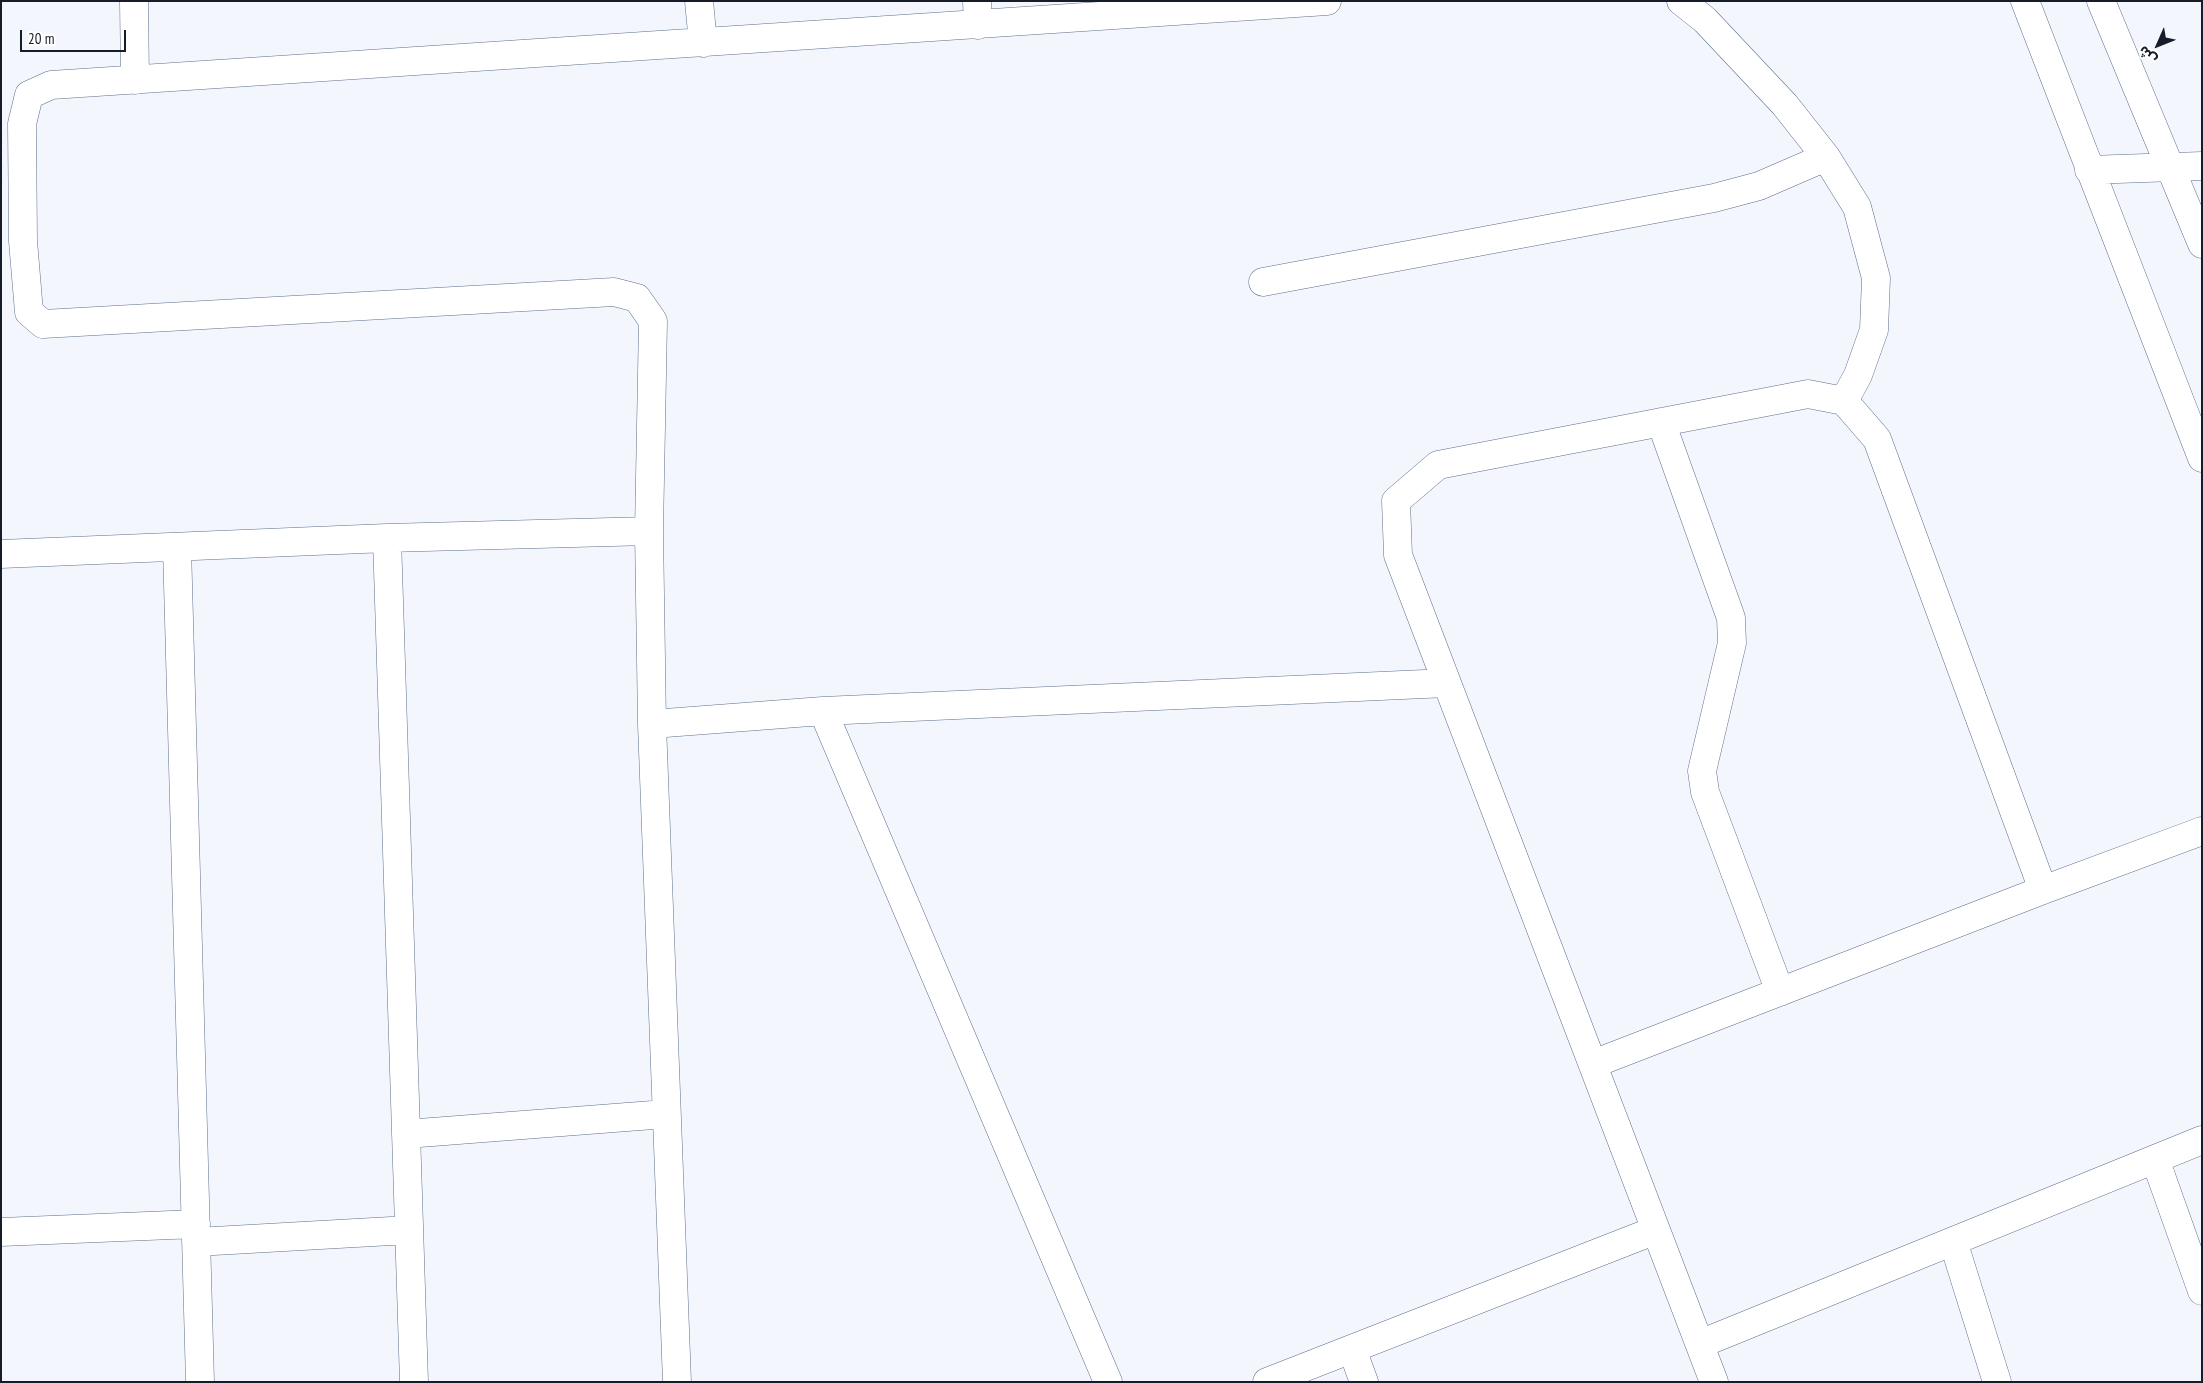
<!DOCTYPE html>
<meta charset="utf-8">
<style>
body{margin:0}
#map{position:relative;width:2203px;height:1383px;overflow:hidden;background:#f3f7fd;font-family:"PT Sans Narrow","Noto Sans Arabic",sans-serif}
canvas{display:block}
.frame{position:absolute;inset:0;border:2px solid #161d28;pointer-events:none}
.north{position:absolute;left:2133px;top:20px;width:50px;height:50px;-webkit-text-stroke:4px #fff;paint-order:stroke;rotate:226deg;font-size:14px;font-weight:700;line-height:20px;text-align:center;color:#161d28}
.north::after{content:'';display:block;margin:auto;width:18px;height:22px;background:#161d28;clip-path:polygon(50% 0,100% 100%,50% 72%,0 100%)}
.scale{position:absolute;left:20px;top:30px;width:106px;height:22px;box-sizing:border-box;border:2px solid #161d28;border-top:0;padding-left:6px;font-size:15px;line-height:18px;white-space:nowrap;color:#161d28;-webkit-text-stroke:4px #fff;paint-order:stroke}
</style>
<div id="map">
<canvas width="2203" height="1383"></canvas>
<div class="frame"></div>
<div class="north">ش</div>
<div class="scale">20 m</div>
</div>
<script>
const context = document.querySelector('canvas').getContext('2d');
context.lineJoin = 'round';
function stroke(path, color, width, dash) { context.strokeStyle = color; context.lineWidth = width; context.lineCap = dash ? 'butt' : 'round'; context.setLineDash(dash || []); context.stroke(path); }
const minor = new Path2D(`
 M 134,1 L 135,80
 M 699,1 L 703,43
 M 977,1 L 978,25
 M 1681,1 L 1705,20 L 1785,105 L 1826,157 L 1857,207 L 1876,278 L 1874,330 L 1858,375 L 1844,401
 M 2025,1 L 2202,458
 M 2101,1 L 2202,244
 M 2089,170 L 2202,166
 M 1263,282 L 1714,198 L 1759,186 L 1826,157
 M 1661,422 L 1731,618 L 1732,643 L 1702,771 L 1705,792 L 1780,992
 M 387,538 L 414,1382
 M 177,547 L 200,1382
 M 1,554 L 387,538 L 649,531
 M 823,711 L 1108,1382
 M 652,724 L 823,711 L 1447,683
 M 1593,1064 L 2043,890 L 2202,831
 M 406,1134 L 666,1114
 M 2155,1159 L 2202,1291
 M 1,1232 L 196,1224
 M 1953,1241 L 1997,1382
 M 196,1242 L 409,1230
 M 1700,1344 L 2202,1140
 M 1352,1349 L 1364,1382
 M 677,1382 L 652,724 L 649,531 L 653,321 L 637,298 L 614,292 L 43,324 L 29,312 L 23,241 L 22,124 L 29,95 L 51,85 L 1327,1
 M 1267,1382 L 1656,1230
 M 1714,1382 L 1398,555 L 1396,501 L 1438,465 L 1808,394 L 1844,401 L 1877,439 L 2043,890`);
stroke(minor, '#5d6f8b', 29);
stroke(minor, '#fff', 28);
</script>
